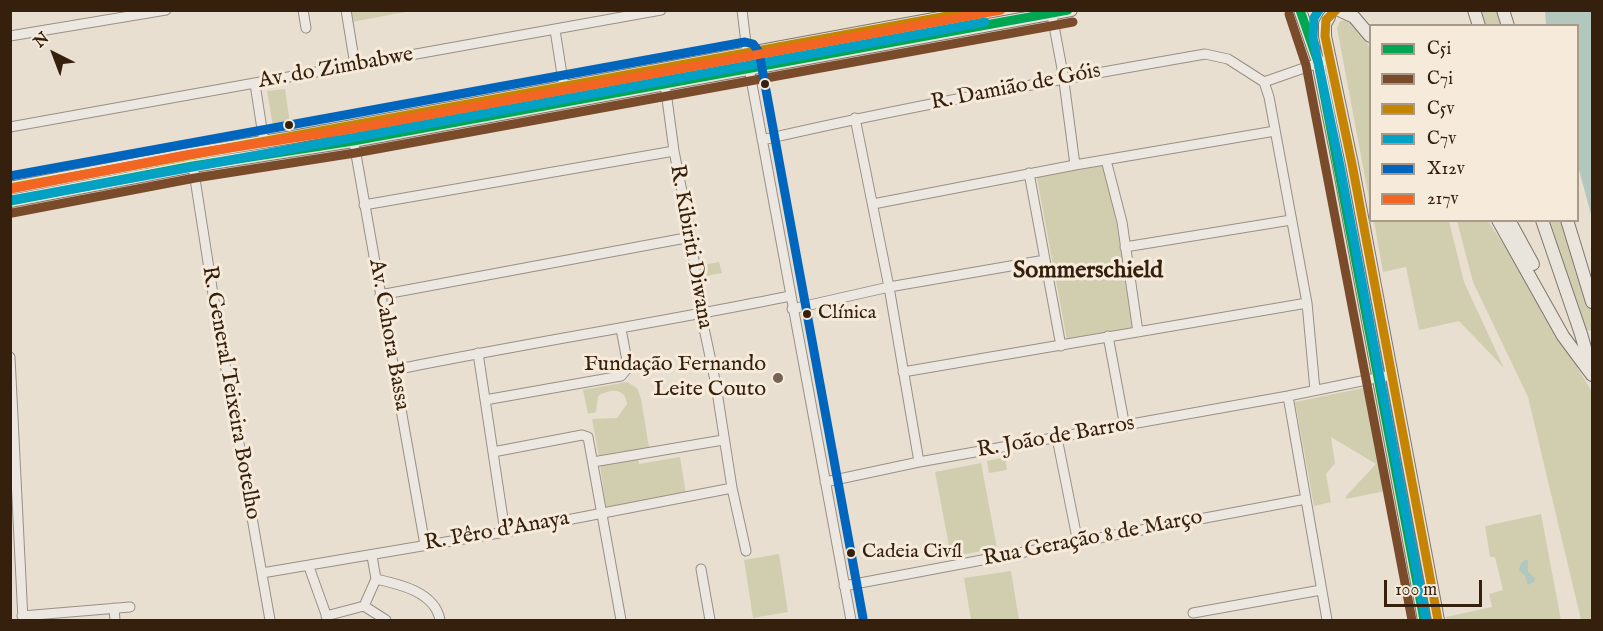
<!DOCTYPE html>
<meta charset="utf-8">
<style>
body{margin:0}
#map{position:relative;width:1603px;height:631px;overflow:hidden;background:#e8dfd1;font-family:"IM FELL English",serif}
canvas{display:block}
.frame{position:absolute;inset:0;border:12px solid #351f0d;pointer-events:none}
.legend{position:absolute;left:1369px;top:24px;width:210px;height:198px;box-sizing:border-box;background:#f6ebdb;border:2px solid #a99989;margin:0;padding:8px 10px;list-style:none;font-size:18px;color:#351f0d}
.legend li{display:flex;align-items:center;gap:12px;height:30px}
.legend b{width:30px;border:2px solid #a99989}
.north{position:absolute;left:24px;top:24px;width:60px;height:60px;-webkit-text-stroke:4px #f6ebdb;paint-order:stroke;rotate:318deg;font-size:16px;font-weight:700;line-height:24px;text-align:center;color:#351f0d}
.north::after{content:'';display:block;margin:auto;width:21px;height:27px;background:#351f0d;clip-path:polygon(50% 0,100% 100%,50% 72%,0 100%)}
.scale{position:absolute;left:1384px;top:580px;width:98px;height:27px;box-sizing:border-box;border:3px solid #351f0d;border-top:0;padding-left:8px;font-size:18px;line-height:21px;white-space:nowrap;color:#351f0d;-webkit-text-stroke:4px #f6ebdb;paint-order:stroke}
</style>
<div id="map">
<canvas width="1603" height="631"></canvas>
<div class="frame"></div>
<ul class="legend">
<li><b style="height:8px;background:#00a651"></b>C5i</li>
<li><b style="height:8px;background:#7a4b2a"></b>C7i</li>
<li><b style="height:8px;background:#c68403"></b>C5v</li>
<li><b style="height:8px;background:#03a2c4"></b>C7v</li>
<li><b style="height:8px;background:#0065bd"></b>X12v</li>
<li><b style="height:8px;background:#f26522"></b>217v</li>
</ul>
<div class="north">N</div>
<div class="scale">100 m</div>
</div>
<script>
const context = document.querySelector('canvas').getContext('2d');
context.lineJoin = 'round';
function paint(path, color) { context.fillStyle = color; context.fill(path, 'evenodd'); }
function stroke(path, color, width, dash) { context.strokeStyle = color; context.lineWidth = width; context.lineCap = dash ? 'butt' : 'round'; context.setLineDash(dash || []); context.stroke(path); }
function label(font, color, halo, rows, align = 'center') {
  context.font = font + ' "IM FELL English",serif'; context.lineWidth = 6; context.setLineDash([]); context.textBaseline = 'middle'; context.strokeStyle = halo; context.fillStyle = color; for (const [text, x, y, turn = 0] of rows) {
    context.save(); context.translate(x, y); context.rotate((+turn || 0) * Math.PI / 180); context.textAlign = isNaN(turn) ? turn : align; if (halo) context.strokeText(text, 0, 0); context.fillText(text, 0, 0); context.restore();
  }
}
paint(new Path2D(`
 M 349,10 L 411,11 L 351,22 Z
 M 1477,11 L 1501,11 L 1505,25 L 1482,25 Z
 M 1346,20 L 1352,22 L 1370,48 L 1370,204 L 1337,28 L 1340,21 Z
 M 285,89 L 290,123 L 273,126 L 267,91 Z
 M 1105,160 L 1135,327 L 1067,340 L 1036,173 Z
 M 1374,221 L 1449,221 L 1464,282 L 1504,368 L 1459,321 L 1419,330 L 1406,267 L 1383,272 Z
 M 1457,221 L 1488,221 L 1517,265 L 1592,392 L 1592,620 L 1581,620 L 1528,397 L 1473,282 Z
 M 1546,221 L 1565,221 L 1592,309 L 1592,329 L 1590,331 L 1586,330 Z
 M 719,262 L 722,273 L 706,276 L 703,265 Z
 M 627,382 L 637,388 L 641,398 L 649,448 L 599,457 L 592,419 L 617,418 L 627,404 C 625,387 610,389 598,396 L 596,412 L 588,414 L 583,390 Z
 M 1368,387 L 1390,490 L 1346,499 L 1346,496 L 1376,464 L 1331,437 L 1335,463 L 1326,474 L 1331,502 L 1314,506 L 1295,402 Z
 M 680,457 L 686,494 L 606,507 L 600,465 L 638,459 L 639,464 Z
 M 1005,457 L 1007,470 L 989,473 L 987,461 Z
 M 981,463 L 997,548 L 951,557 L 935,472 Z
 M 1541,514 L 1561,620 L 1447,620 L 1446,617 L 1492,607 L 1489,594 L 1503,590 L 1495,557 L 1490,557 L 1485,526 Z
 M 779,554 L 788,612 L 753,618 L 744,560 Z
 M 1011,571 L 1019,620 L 971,620 L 964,578 Z`), '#d1ceaf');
paint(new Path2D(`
 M 1545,11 L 1592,11 L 1592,218 L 1578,166 L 1578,26 L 1546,25 Z
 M 1525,560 L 1528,560 L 1528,572 L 1535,578 L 1535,581 L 1528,585 L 1525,576 L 1519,570 L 1521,563 Z`), '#b2c7be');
const minor = new Path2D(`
 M 303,10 L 306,28
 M 346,10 L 355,65
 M 742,10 L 749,68 L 851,620
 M 1051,10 L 1063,74 L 1075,165
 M 555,30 L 564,87
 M 10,36 L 166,10
 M 1264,82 L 1269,97 L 1307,303 L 1315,390
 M 1264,82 L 1324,61
 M 255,84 L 264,142
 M 665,84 L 674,151 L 691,237 L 701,314 L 716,385 L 732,488 L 746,551
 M 855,118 L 889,287 L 919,462
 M 351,126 L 425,545
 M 10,127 L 661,10
 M 762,140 C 909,106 1057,80 1205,54 L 1228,59 L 1264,82
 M 1106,160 L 1122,222 L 1138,332
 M 193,166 L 215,307 L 270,620
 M 1029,173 L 1061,346
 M 873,204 L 1075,165 L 1275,131
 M 364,205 L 674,151
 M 1125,247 L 1291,220
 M 380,295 L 691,237
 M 792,309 L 889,287 L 1045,260
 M 1108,336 L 1125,427
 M 478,353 L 505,532
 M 10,357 L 23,620
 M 394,370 C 526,343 658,323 790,296
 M 903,372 L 1307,303
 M 1288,396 L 1327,620
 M 485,400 L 621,376 L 627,369 L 628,366 L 621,329
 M 1057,438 L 1078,543
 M 493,452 L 582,435 L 588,437 L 621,620
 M 593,462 L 723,440
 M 825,482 L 919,462 L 1288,396 L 1391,375
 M 372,556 L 376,579 C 399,584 435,592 440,620
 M 309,567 L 328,620
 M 701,569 L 710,620
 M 262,573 L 505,532 L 732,488
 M 844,586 L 1306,499
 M 364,606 L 386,620
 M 114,608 L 115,620
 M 1193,613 L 1321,590
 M 22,616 L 130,607
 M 326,616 L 364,606 L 376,579`);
const major = new Path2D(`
 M 1300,10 L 1318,62 L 1339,166 L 1424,620
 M 1339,10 L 1354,17 L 1370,36
 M 1474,10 L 1479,26
 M 1503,10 L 1508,26
 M 1329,17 L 1325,24 L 1325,36 L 1352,164 L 1438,620
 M 10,188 L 184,155 L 293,137 L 983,10
 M 10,201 L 193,166 L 353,141 L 1071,10
 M 1498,220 L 1563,336 L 1592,375
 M 1509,220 L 1533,264
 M 1542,220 L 1581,334 L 1591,369
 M 1567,220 L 1592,302`);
stroke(minor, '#989086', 11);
stroke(major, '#7e766c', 14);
stroke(minor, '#ece8e1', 9);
stroke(major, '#e9e4dc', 12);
stroke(new Path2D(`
 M 1300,10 L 1318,62 L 1424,620
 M 10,201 L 193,166 L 353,141 L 1068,10`), '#00a651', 9);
stroke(new Path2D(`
 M 1289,14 L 1306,65 L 1412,620
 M 12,213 L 195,178 L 355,153 L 1073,22`), '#7a4b2a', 9);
stroke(new Path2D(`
 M 1336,10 L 1326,20 L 1325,36 L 1352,164 L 1438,620
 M 10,188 L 980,10`), '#c68403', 9);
stroke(new Path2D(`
 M 1319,10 L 1314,18 L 1313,38 L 1340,166 L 1426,620
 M 12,200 L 985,22`), '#03a2c4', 9);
stroke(new Path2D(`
 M 10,176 L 745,42 L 753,44 L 759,52 L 863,618`), '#0065bd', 9);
stroke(new Path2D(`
 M 10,189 L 191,154 L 351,129 L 1001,10`), '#f26522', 9);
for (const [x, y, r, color] of [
 [765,84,5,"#351f0d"],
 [289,125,5,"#351f0d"],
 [807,314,5,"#351f0d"],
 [778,378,6,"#746252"],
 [851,553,5,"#351f0d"]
]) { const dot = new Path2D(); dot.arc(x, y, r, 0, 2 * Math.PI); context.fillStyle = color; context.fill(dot); stroke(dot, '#f6ebdb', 2); }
label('20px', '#351f0d', '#f6ebdb', [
 ["Clínica",818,314],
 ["Cadeia Civíl",862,553]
], 'left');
label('22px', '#351f0d', '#f6ebdb', [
 ["Av. do Zimbabwe",336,69,-10],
 ["R. Damião de Góis",1016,88,-11],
 ["R. Kibiriti Diwana",690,247,80],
 ["Av. Cahora Bassa",388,335,80],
 ["R. General Teixeira Botelho",230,393,80],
 ["R. João de Barros",1056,438,-10],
 ["R. Pêro d'Anaya",497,532,-10],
 ["Rua Geração 8 de Março",1093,539,-11]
]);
label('22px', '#351f0d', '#f6ebdb', [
 ["Fundação Fernando",766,365],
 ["Leite Couto",766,390]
], 'right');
label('bold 24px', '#351f0d', '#f6ebdb', [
 ["Sommerschield",1088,272]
]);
</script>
